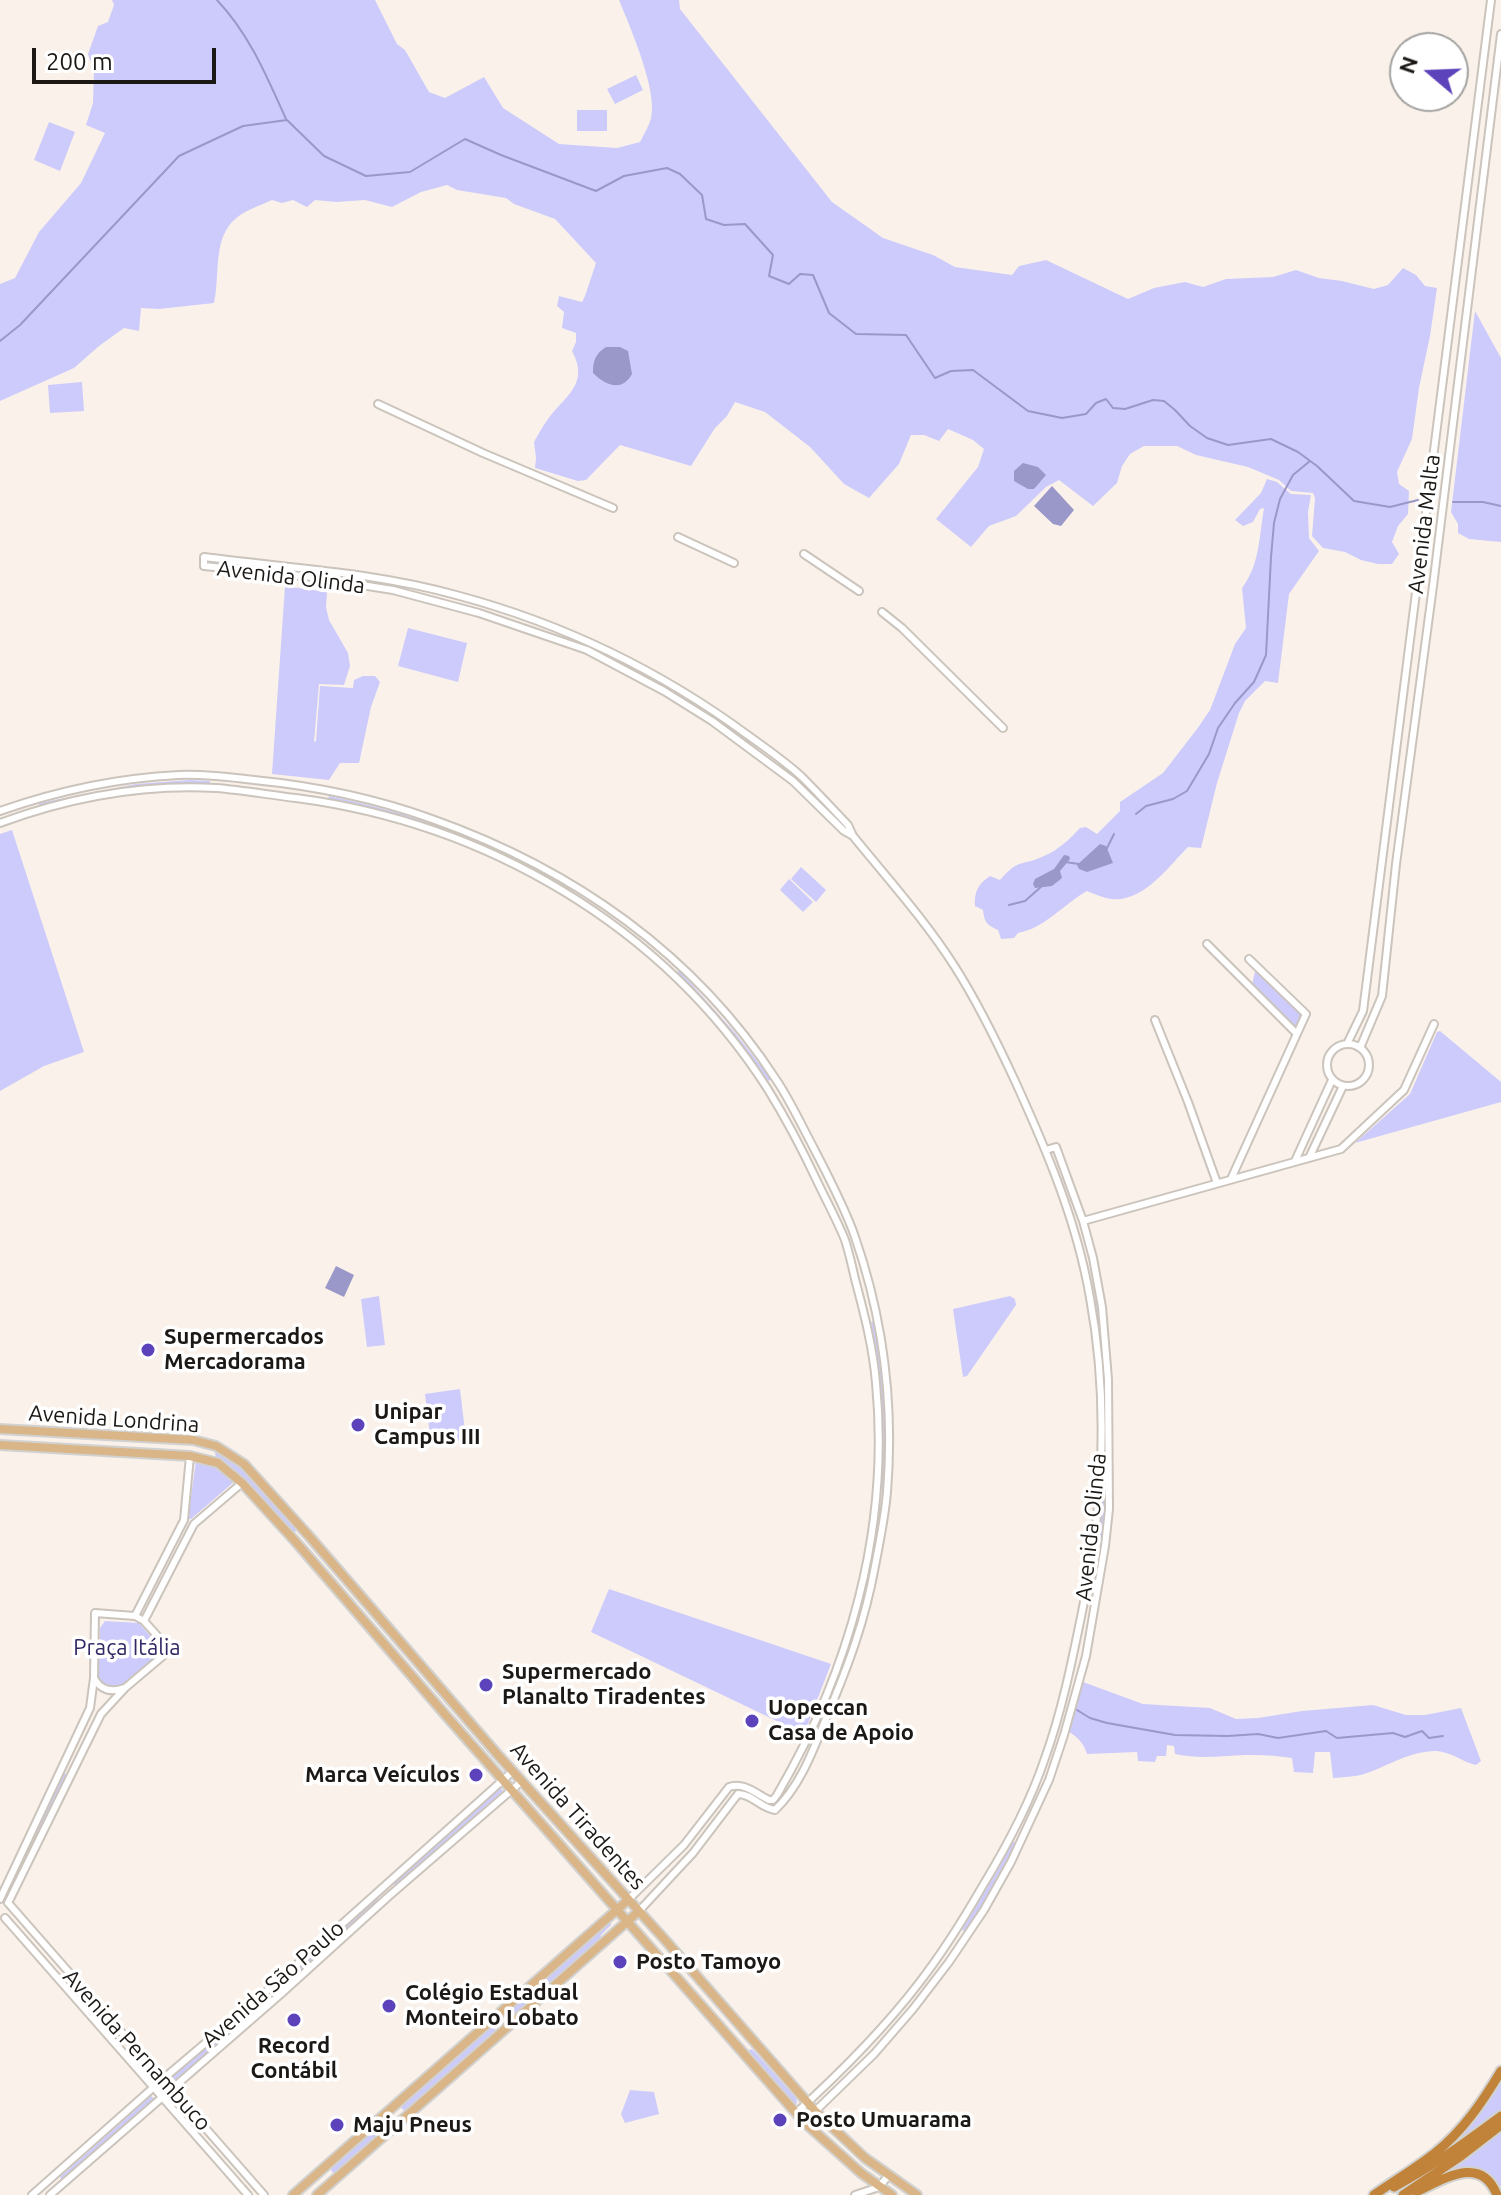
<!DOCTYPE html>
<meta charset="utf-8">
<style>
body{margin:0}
#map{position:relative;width:1501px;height:2195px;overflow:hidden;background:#faf2ea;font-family:Ubuntu,sans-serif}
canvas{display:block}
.north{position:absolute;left:1389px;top:32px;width:80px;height:80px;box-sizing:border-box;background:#fff;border:2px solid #a4a3a1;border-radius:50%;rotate:289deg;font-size:22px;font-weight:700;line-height:32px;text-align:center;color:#1b1815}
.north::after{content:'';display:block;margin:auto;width:28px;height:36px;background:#5c43bb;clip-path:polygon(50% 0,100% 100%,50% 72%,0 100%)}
.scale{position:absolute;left:32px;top:48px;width:184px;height:36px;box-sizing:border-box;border:4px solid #1b1815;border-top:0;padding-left:10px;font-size:24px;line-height:28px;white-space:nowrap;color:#1b1815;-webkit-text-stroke:6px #fff;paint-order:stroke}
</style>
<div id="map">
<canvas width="1501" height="2195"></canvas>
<div class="north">N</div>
<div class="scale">200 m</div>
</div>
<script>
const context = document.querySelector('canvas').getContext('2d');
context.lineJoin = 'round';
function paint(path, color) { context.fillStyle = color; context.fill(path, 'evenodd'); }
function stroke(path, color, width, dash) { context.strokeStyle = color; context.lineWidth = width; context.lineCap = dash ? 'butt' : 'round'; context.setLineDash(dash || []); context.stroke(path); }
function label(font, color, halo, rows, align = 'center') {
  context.font = font + ' Ubuntu,sans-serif'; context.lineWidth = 7; context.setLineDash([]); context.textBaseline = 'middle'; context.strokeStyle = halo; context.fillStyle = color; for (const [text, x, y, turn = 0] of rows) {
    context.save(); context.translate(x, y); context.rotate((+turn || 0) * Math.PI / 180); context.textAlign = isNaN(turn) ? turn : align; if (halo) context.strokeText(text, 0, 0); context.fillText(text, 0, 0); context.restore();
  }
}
paint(new Path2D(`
 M 112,0 L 375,0 L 397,44 L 405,50 L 429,92 L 445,98 L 484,77 L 503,108 L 559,144 L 617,148 L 640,142 C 644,134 649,126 651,118 C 658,91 630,27 619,0 L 679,0 L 680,9 L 832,202 L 883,238 L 933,255 L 955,267 L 1012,275 L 1019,266 L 1046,260 L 1128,299 L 1154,288 L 1185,282 L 1203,287 L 1226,279 L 1273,277 L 1296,270 L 1319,278 L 1342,281 L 1374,289 L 1388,285 L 1403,268 L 1416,275 L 1425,286 L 1437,288 L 1430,336 L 1419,388 L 1412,439 L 1397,472 L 1399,484 L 1409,491 L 1408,514 L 1398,526 L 1392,542 L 1399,554 L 1392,564 L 1378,564 L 1361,560 L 1345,552 L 1323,548 L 1312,536 L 1315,498 L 1313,493 L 1291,491 L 1279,480 L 1248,467 L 1196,455 L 1177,446 L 1144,446 L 1130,454 L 1122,466 L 1117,483 L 1093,506 L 1059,480 L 1046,487 L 1016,516 L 989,526 L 971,547 L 936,519 L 978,467 L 984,449 L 973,440 L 948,429 L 939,441 L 924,435 L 911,435 L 899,464 L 869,498 L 844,484 L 810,447 L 765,412 L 735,402 L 727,416 L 715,428 L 691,466 L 620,445 L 586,480 L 578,481 L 535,468 L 536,458 L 534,442 C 538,435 542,427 548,419 C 565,396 590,384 572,351 L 576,342 L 576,333 L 562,328 L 564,312 L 557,306 L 559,296 L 582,302 L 585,296 L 596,263 L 555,219 L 514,204 L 506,198 L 457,190 L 447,185 L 421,192 L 392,207 L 365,200 L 336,202 L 315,200 L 307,207 L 293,200 L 282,203 L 272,200 C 259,206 242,211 232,222 C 213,243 220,277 214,303 L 159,309 L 141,308 L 139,331 L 124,328 L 99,346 L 74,368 L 0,401 L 0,284 L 15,278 L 39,232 L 81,183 L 105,133 L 86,125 L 93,103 L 94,71 L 88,54 L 98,26 L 108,22 L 114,5 Z
 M 636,75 L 643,90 L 615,104 L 607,89 Z
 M 577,110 L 607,110 L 607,131 L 577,131 Z
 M 49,122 L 75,132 L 60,171 L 34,160 Z
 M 1475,311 L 1501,358 L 1501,542 L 1469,539 L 1458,533 L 1458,524 L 1451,512 Z
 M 82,382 L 84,411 L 50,413 L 48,385 Z
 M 1267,479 L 1277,482 L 1291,494 L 1311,495 L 1308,512 L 1309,538 L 1319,551 L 1289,594 L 1278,683 L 1265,681 L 1245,701 L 1239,713 L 1217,783 L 1201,848 L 1188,847 C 1168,867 1143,903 1111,899 C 1103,898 1095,894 1087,891 C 1064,904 1045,928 1018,933 L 1014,938 L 1001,939 L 998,930 C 987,925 984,922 983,910 L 975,906 C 974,892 978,884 990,876 L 1000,880 C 1020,857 1021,867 1044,856 C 1057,851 1071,838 1080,828 L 1086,827 L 1097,834 L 1120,811 L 1120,802 L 1163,773 L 1197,729 L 1210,710 L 1235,644 L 1246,628 L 1242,588 C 1260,564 1259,537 1264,508 L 1260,509 L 1253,522 L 1243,526 L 1235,520 L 1261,493 Z
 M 285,586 L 327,592 L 326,607 L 329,620 L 348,653 L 350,666 L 344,685 L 319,684 L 314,742 L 316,741 L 320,686 L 353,688 L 354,680 L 363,676 L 375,676 L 380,682 L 371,707 L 359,763 L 340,763 L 329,780 L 272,774 Z
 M 408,628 L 467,643 L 458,682 L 398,666 Z
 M 190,780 L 210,781 L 210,784 C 152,783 96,792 39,806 L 39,803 L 136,784 Z
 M 329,796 C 392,809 451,827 509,854 L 507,858 C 449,831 391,813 328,800 Z
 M 12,830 L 84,1052 L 44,1066 L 0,1091 L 0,834 Z
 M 801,867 L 826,890 L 816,902 L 791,879 Z
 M 789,879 L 813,902 L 803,912 L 780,890 Z
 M 1256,968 L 1303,1014 L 1296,1028 L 1252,984 Z
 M 679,970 L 736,1034 L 771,1079 L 767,1082 L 733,1037 L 676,973 Z
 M 1440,1031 L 1501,1082 L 1501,1102 L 1355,1143 L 1410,1094 L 1437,1032 Z
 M 379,1296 L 385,1345 L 367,1347 L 361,1299 Z
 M 1010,1296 L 1015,1299 L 1016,1305 L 967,1376 L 963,1377 L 953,1309 Z
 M 1095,1300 L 1098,1300 C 1106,1381 1109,1461 1103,1542 L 1099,1542 C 1106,1460 1103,1382 1095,1300 Z
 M 874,1321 C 885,1378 886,1432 884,1491 L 880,1490 C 883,1433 882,1378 871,1322 Z
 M 460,1389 L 466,1440 L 431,1444 L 425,1394 Z
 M 219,1451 C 250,1471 272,1500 296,1528 L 296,1531 L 292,1533 L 241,1475 L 216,1457 L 215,1453 Z
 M 196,1460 L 217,1465 L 235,1481 L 191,1519 L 188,1519 Z
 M 609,1589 L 831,1664 L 804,1734 L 591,1632 Z
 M 105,1621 L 139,1623 L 161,1648 L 158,1655 C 143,1668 117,1702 98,1679 L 100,1628 Z
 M 1083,1682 L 1143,1704 L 1210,1708 L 1236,1719 L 1258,1718 L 1302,1711 L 1373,1705 L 1406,1715 L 1425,1715 L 1461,1708 L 1481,1761 L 1476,1765 C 1462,1762 1452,1752 1436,1751 C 1409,1751 1389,1766 1364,1774 C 1355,1777 1343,1777 1333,1778 L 1330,1752 L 1315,1752 L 1313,1773 L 1294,1772 L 1292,1758 C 1279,1756 1266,1755 1253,1755 C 1224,1755 1204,1760 1175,1754 L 1174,1746 L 1167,1745 L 1166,1756 L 1157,1756 L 1155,1762 L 1138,1761 L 1137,1752 L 1087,1754 C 1084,1744 1078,1737 1069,1732 Z
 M 64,1773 L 68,1776 L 28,1856 L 25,1852 Z
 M 500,1787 L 503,1791 L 395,1886 L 392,1882 Z
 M 1012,1841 L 1016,1843 L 1004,1868 L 966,1932 L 962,1930 L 1000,1866 Z
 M 376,1897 L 379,1900 L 291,1980 L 288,1976 Z
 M 609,1922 L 611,1922 L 611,1925 L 601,1935 L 600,1939 L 511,2017 L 508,2016 L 508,2010 Z
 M 267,1994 L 270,1998 L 176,2081 L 172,2077 Z
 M 490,2027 L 495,2029 L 495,2032 L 406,2111 L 402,2109 L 401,2105 Z
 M 750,2049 L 753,2050 L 796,2098 L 797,2103 L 795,2105 L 748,2054 Z
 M 1501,2082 L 1501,2111 L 1441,2156 L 1468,2129 Z
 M 630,2090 L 654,2092 L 659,2114 L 625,2123 L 621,2114 Z
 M 151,2096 L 155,2099 L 63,2181 L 60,2177 Z
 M 380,2125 L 385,2129 L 335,2173 L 332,2172 L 331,2169 Z
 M 1501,2129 L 1501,2187 C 1476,2157 1458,2168 1428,2182 Z`), '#cdcbfc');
paint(new Path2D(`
 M 606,347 L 620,347 L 628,351 L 632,374 C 622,392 606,386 593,373 C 593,361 595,354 606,347 Z
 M 1023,463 L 1038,467 L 1046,475 L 1034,489 L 1028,489 L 1014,481 L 1014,471 Z
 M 1052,486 L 1074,510 L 1061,526 L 1053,524 L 1034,506 Z
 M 1100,844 L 1106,846 L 1113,863 L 1087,872 L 1079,869 L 1077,865 Z
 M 1064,855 L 1069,856 L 1070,859 L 1060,871 L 1062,878 L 1052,886 L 1035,888 L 1033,884 L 1035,879 L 1054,869 Z
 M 336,1266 L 354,1275 L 344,1297 L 325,1288 Z`), '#9a97c9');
stroke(new Path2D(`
 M 217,0 C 250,35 267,77 286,119
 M 0,341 L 20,325 L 179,156 L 243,126 L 287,120 L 324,156 L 366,176 L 410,172 L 465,139 L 501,155 L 596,191 L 624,176 L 667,168 L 680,174 L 702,195 L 706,219 L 724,225 L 745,224 L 773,255 L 769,276 L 789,284 L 800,274 L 813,275 L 829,313 L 856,334 L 906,335 L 935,378 L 951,371 L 973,370 L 1028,411 L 1062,418 L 1086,414 L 1096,403 L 1106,399 L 1113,408 L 1125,409 L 1153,400 L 1164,401 L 1175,410 L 1190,426 L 1207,438 L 1228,445 L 1271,439 L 1298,452 L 1317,466 L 1354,501 L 1390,507 L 1418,500
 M 1453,502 L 1483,502 L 1501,506
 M 1136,814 L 1146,806 L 1173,799 L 1187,791 L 1209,754 L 1218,728 L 1235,703 L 1254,682 L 1266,655 L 1271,557 L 1274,523 L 1280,499 L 1293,475 L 1310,461
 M 1106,850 L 1114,834
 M 1065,862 L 1079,864
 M 1009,905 L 1025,901 L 1042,886
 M 1077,1710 L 1090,1718 L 1107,1723 L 1175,1735 L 1228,1736 L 1258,1734 L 1278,1738 L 1326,1731 L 1337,1738 L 1393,1733 L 1405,1737 L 1422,1731 L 1429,1738 L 1443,1736`), '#9a97c9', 2);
const minor = new Path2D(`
 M 378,404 L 483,453 L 613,508
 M 678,537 L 734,563
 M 804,554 L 859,591
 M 882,612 L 902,628 L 1003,728
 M 0,811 C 57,791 118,778 179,775 C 204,774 229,777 254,780 C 315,786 374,798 432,819 C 573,869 695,954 777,1081 C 789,1099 799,1120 809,1139 C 824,1168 845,1207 855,1237 C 883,1318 894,1406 887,1492 C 885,1516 880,1541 875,1566 C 865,1621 849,1664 827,1716 C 814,1748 801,1785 775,1810 C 761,1808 752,1794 738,1794 L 693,1853 L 639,1911
 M 0,823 C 68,798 143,784 216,788 C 242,790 270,795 296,798 C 486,823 662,925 767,1088 C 785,1117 802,1149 817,1181 C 826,1200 837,1220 845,1240 C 849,1252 852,1266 855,1279 C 864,1313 873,1347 876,1383 C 890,1528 850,1670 777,1795 L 773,1800 L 769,1800 C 755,1793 744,1782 729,1787 L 684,1845 L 628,1900
 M 1207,944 L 1297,1034
 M 1155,1020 L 1188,1102 L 1217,1183
 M1327 1065a21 21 0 1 1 42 0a21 21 0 1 1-42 0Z
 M 1347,1044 L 1363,1011 L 1491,0
 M 1360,1048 L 1382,996 L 1396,864 L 1433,586 L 1501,34
 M 1309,1158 L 1343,1086
 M 1295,1161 L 1332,1080
 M 1231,1179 L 1306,1014 L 1249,959
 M 1083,1221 L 1341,1149 L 1404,1090 L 1434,1024
 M 135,1616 L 184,1520 L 190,1456
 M 144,1621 L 194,1524 L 242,1483
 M 94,1678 C 100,1690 112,1693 124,1688
 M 0,1899 L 90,1708 L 94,1678 L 95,1613 L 135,1616 L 144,1621 L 170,1650 L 125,1688 L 101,1714 L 8,1903
 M 10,1905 L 264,2195
 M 5,1918 L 248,2195
 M 796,2113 C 840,2073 883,2030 919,1983 C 943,1952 963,1920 982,1887 C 1007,1846 1030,1803 1045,1758 C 1062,1711 1072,1661 1082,1612 C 1103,1510 1109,1401 1090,1298 C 1077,1222 1047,1151 1015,1081 C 997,1042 978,1003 955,967 C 925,920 888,879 853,836 L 848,825 C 833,809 818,793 802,777 C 786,762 767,749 749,736 C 661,671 561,623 456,595 C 374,572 288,568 204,557 L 204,566 L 311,577 L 393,590 L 479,613 L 587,650 L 664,691 L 712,721 L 793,781 L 844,831 L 853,836
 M 804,2122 L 874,2054 L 913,2009 L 949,1962 L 984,1910 L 1011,1862 L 1049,1780 L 1064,1735 L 1086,1656 L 1105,1546 L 1109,1509 L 1108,1379 L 1102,1307 L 1093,1258 L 1083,1221 L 1056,1147 L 1046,1150
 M 32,2195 L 163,2079 L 275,1984 L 513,1771
 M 50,2195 L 282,1993 L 389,1896 L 522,1781
 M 855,2195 L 879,2187 L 888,2176`);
const major = new Path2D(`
 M 0,1429 L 193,1440 L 216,1446 L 244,1464 L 309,1536 L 498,1755 L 666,1941 L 815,2111 L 865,2158 L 917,2195
 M 0,1445 L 190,1456 L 218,1463 L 242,1483 L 295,1541 L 449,1719 L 804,2122 L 861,2173 L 892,2195
 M 293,2195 L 628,1900
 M 317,2195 L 639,1911`);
const highway = new Path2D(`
 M 1394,2187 C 1433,2166 1466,2142 1501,2116
 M 1416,2192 C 1444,2179 1481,2154 1497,2195
 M 1374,2195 C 1394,2181 1416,2168 1435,2153 C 1463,2131 1483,2101 1501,2071
 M 1403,2195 L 1461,2156 L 1501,2125`);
stroke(minor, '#cbc4bc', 10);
stroke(major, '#d1d1d0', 12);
stroke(highway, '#d1d1d0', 13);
stroke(minor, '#fff', 6);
stroke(major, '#d9b588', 8);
stroke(highway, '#c08339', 9);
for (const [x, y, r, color] of [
 [148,1350,8,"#5c43bb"],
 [358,1425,8,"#5c43bb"],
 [486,1685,8,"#5c43bb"],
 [752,1721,8,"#5c43bb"],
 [476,1775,8,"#5c43bb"],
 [620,1962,8,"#5c43bb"],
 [389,2006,8,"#5c43bb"],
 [294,2020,8,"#5c43bb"],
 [780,2120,8,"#5c43bb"],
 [337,2125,8,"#5c43bb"]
]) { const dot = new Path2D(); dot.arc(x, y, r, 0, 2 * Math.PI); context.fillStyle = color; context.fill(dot); stroke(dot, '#fff', 3); }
label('22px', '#1b1815', '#fff', [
 ["Avenida Malta",1424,524,-83],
 ["Avenida Olinda",291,577,7],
 ["Avenida Londrina",114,1419,4],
 ["Avenida Olinda",1091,1527,-84],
 ["Avenida Tiradentes",578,1816,48],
 ["Avenida São Paulo",273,1984,-41],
 ["Avenida Pernambuco",137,2050,48]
]);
label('bold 22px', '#1b1815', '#fff', [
 ["Supermercados",164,1337],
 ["Mercadorama",164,1362],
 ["Unipar",374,1412],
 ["Campus III",374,1437],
 ["Supermercado",502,1672],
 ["Planalto Tiradentes",502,1697],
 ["Uopeccan",768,1708],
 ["Casa de Apoio",768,1733],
 ["Marca Veículos",460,1775,"right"],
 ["Posto Tamoyo",636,1962],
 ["Colégio Estadual",405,1993],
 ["Monteiro Lobato",405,2018],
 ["Record",294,2046,"center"],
 ["Contábil",294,2071,"center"],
 ["Posto Umuarama",796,2120],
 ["Maju Pneus",353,2125]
], 'left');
label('22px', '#332865', '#fff', [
 ["Praça Itália",127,1648]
]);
</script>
